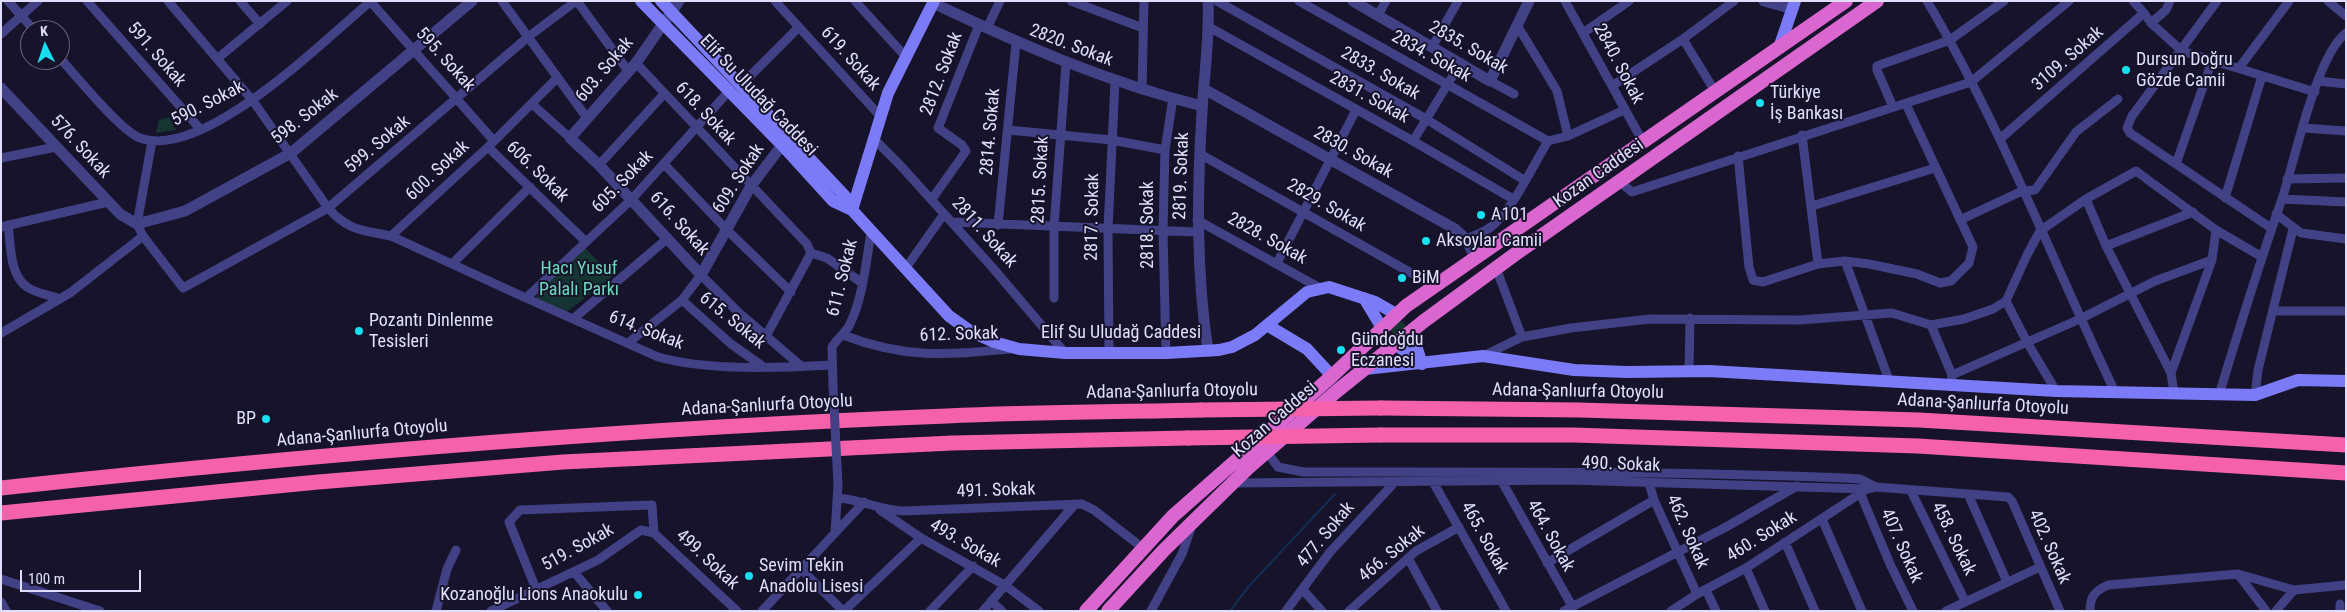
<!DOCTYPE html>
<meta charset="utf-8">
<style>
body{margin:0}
#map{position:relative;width:2347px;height:612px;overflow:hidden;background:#16132a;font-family:"Roboto Condensed",sans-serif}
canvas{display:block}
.frame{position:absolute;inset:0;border:2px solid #e1defd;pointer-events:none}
.north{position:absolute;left:20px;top:20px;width:50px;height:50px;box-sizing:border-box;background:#16132a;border:1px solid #67647e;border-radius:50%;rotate:356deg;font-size:14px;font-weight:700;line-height:20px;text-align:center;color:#e1defd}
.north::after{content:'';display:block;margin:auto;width:18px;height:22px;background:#16dff1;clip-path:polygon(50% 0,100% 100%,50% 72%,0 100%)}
.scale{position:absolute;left:20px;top:570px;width:121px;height:22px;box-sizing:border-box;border:2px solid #e1defd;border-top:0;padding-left:6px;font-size:15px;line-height:18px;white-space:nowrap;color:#e1defd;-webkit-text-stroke:4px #16132a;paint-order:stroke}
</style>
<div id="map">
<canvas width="2347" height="612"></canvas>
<div class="frame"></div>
<div class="north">K</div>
<div class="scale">100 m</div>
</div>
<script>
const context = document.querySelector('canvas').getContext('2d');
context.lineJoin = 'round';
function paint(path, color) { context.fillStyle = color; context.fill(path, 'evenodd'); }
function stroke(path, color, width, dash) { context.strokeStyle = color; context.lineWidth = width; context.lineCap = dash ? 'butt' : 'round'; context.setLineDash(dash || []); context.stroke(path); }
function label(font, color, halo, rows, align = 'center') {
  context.font = font + ' "Roboto Condensed",sans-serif'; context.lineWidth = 4; context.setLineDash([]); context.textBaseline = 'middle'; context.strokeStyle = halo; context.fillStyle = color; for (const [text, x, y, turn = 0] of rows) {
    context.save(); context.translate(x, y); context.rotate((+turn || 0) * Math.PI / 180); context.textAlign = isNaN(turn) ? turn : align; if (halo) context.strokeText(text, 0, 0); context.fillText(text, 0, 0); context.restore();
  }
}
paint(new Path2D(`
 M 169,117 L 176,130 L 156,133 L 159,120 Z
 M 585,248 L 613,276 L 564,314 L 537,299 L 537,292 Z
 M 1401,320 L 1405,324 L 1406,329 L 1396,336 L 1390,330 Z`), '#163432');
stroke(new Path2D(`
 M 1230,611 L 1250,585 L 1335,494`), '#132b4e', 2.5);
stroke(new Path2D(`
 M 8,1 L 34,30
 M 87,1 L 201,130
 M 168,1 L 253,101 L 328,208 C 348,231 363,230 391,236 L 488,147 L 557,78
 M 240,1 L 260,24
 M 370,1 L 494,141
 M 502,1 L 587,118
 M 577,1 L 628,71
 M 775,1 L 881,117
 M 855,1 L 905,56
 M 1071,1 L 1143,28
 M 1217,1 L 1426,119 L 1524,180
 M 1299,1 L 1548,141
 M 1565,1 L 1643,142
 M 1927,1 C 2001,126 2053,262 2115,392
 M 2217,1 L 2132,116 L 2127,128 L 2130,133 L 2271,228
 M 2328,1 L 2346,16
 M 2144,13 L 2151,23 L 2182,51 L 2315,92
 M 1378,15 L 1386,1
 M 2151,23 L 2166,10 L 2170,1
 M 1517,25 L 1557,91 L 1568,136
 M 1209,27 L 1413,141 L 1513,199
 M 987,28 L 1000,1
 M 1583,33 L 1629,1
 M 1,34 L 38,1
 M 1683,39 L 1716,93
 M 1432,47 L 1458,1
 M 60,58 C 76,76 121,131 140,138 C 204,161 324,40 371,1
 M 218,58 L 287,1
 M 636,63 L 807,244 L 811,253
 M 2239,68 L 2289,1
 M 1490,81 L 1514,94
 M 2318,81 L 2346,84
 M 741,85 L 799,27
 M 1612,86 L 1683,39 L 1734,1
 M 1142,90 L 1144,1
 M 729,91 L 632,199 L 526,298 L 658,357 C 709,371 779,368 832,365
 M 532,104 L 570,138
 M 1893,107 L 1877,70 L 1877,66 L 1950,40 L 2004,1
 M 2303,128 L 2346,131
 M 1008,130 L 1112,140 L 1165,150
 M 1802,135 L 1818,264
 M 874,139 L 900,165 L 992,267 L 1065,353
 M 2000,139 L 2144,13 L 2133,1
 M 152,141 L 137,224 L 143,236 L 183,288 L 328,208 L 528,37 L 576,1
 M 1413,141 L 1460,64
 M 488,147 L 586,242
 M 1200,154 L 1436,287
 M 1738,156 L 1749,267 L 1753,280 L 1763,282 L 1818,264 L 1845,261 L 1869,264 L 1917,274 L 1940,283 L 1951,281 L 1969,263 L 1973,247 L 1906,104
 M 1,158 L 56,147
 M 664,164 L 727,230 L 791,292
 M 2176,164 L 2212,61
 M 599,165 L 664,94
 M 2287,179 L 2346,178
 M 1620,182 L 1632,192 L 1971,82 L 2069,1
 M 2225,198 L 2262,76
 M 932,199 L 966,151 L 962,145 L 938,128 L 979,25
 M 2086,199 L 2106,246 L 2171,373
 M 2282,199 L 2346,202
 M 1812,206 L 1935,168
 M 2276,214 L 2301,233 L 2346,239
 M 1197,220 L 1320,288
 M 1960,220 L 2022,191 L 2035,190 L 2076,132 L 2118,99
 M 953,222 L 1197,232
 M 8,225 C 11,244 9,275 27,287 C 35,293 50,295 60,299
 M 998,225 L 1016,43
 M 1,227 L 108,202
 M 391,236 L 526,298
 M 1466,239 C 1474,236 1484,232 1491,227 C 1514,208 1532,167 1548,141 L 1568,136 L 1624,110
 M 2106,246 L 2193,212
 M 811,253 L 827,258 L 862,283
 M 1845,261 L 1889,380
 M 453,263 L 530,187
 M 1277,263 L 1356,110
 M 1496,268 L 1522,337
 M 905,269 L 944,214
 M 1054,298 L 1054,227 L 1066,63
 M 682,300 L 731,344 L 761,365
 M 2006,301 L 2027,342 L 2056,391
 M 2273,311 L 2346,311
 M 573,319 L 668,238
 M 1931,325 L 1952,375
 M 1,333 L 70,293 L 143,236
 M 843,335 C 905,359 946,355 1011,349
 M 766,336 L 811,253
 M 628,343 L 682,300 L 701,275 L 738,312 L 801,366
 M 1109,353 L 1108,229 L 1115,82
 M 1166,353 L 1163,231 L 1165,150 L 1173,98
 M 1483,356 L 1522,337 L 1571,328 L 1650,319 L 1799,320 L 1892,313 L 1931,325 L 1964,319 L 1993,309 L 2006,301 L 2027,255 L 2040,231 L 2086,199 L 2136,171 L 2216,230 L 2262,257
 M 1689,370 L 1690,318
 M 833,386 L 832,347 C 837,339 844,334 849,326 C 863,298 866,263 871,232
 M 1951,386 L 1952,375 L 2080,319 L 2155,281 L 2212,260
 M 2174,393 L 2171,373 L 2212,260 L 2216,230
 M 2219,395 C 2239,329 2259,264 2282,199 C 2295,160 2316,56 2346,33
 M 2255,395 L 2258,370 L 2293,229
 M 1267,452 L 1278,467 L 1303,472 C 1484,472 1664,471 1845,478 L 1860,479 L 1876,487
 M 1501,480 L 1572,606
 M 1433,482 L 1506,611
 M 1232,483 L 1569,480 L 1867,489 L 1876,487 L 2008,497 L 2012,501 L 2060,611
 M 1649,483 L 1654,500 L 1697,594
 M 1911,491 L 1965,601
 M 1968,494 L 2007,582
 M 1861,495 L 1890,564 L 1913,611
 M 837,498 C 860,499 880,510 903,511 L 1082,504 L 1094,510 L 1144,549
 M 880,510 L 921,538 L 1006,586 L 1039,611
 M 1822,519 L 1862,611
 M 835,533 L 864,502
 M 1785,542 L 1815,611
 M 1408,558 L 1437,611
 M 1547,563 L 1654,500
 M 1746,568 L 1765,611
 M 801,569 L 843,611
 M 574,572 L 607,611
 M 2238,574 L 2266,611
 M 1,579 L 100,611
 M 536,589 L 509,522 L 520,510 L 652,505 L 654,533
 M 1303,590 L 1322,611
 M 1706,590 L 1716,611
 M 991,601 L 1002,611
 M 1,602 L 6,611
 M 2340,604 L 2340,611
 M 436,611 L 447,569 L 456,550
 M 491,611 L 598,560 L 641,530 L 654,533 L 737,611
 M 762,611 L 835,533 L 838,485
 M 844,611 L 921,538
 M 930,611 L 973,566
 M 983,611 L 1075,504
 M 1151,611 L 1182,554 L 1192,525
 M 1286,611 L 1330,552 L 1394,483
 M 1349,611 L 1416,551 L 1459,527
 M 1564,611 L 1726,527 L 1797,486
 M 1671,611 L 1697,594 L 1746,568 L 1867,489
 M 1946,611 L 2040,567
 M 2090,611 C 2090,596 2095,591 2108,585 L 2238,574 L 2294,590 L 2346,585
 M 2276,611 L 2294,590`), '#424186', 9);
stroke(new Path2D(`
 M 679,1 L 636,63 L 570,138 L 599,165 L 701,275 L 751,186 L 782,145
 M 1353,1 L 1490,81 L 1529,1
 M 1764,1 L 1793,9
 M 933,3 C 1022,45 1106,82 1202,106
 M 1,88 L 120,214 L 137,224 L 185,211 L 291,153 L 472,1
 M 1204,89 L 1455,229 L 1466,239 L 1475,257
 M 1208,351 C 1196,271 1197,192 1202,112 C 1204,74 1210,39 1208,1`), '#424186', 11);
stroke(new Path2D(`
 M 641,1 L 782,145 L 833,201 L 852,210
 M 661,1 L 845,196 L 852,210 L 949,316 L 970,331 L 994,342 L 1019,349 L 1065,353 L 1166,353 L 1219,350 L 1232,347 L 1255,335 L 1307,292 L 1329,287 L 1375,302 L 1396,314
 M 1779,48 L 1795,1
 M 852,210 L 888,93 L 934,1
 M 1364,298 L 1382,328
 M 1267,325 L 1307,349 L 1332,376
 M 1412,333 L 1422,364
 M 1395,344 L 1422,364
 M 1365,369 L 1483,356 L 1574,370 L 1627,372 L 1709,371 L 2056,391 L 2255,395 L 2298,380 L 2346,381`), '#7c7bf7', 12);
stroke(new Path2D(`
 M 1086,611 L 1173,516 L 1332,376 L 1406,306 L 1846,1
 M 1108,611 L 1164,550 L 1248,468 L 1337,391 L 1424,321 L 1514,255 L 1877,1`), '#da66d0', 14);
stroke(new Path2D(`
 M 1381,408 L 1579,410 L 1919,420 L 2346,445
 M 1381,435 L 1573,435 L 1918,446 L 2346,473
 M 1,488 C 315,454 631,428 947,416 C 1031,412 1116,412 1201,410
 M 1,513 L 318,482 L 563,462 L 952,443 L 1188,438`), '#f561ab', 15);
stroke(new Path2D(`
 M 833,386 L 838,485`), '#424186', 9);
stroke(new Path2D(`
 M 1201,410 L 1381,408
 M 1188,438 L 1381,435`), '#f561ab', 15);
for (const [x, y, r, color] of [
 [2126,70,5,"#16dff1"],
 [1760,103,5,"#16dff1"],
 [1481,215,5,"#16dff1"],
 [1426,241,5,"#16dff1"],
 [1402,278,5,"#16dff1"],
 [359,331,5,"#16dff1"],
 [1341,350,5,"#16dff1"],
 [266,419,5,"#16dff1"],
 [749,576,5,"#16dff1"],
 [638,595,5,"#16dff1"]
]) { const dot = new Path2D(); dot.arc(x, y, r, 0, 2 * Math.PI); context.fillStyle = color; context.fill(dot); stroke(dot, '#16132a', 2); }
label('18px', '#e1defd', '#16132a', [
 ["2820. Sokak",1071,46,21],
 ["2835. Sokak",1468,48,30],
 ["591. Sokak",156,55,49],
 ["2834. Sokak",1431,57,29],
 ["619. Sokak",850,59,48],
 ["3109. Sokak",2068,59,-41],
 ["595. Sokak",445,60,48],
 ["2840. Sokak",1618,64,62],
 ["603. Sokak",605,70,-50],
 ["2812. Sokak",942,74,-69],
 ["2833. Sokak",1380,74,30],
 ["Elif Su Uludağ Caddesi",758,96,46],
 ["2831. Sokak",1369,98,29],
 ["590. Sokak",208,104,-27],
 ["618. Sokak",705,114,47],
 ["598. Sokak",305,117,-38],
 ["2814. Sokak",991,132,-85],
 ["599. Sokak",378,145,-40],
 ["576. Sokak",80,147,47],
 ["2830. Sokak",1353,153,29],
 ["600. Sokak",438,171,-43],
 ["606. Sokak",537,172,44],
 ["Kozan Caddesi",1599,174,-35],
 ["2819. Sokak",1182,176,-88],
 ["609. Sokak",739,179,-57],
 ["2815. Sokak",1041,180,-87],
 ["605. Sokak",623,182,-46],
 ["2829. Sokak",1326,206,30],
 ["2817. Sokak",1093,217,-89],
 ["616. Sokak",679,224,48],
 ["2818. Sokak",1148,225,-90],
 ["2811. Sokak",984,233,48],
 ["2828. Sokak",1267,239,29],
 ["611. Sokak",843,278,-76],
 ["615. Sokak",732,321,39],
 ["614. Sokak",646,331,21],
 ["Elif Su Uludağ Caddesi",1121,333],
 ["612. Sokak",959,335,-2],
 ["Adana-Şanlıurfa Otoyolu",1172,392,-1],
 ["Adana-Şanlıurfa Otoyolu",1578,392,1],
 ["Adana-Şanlıurfa Otoyolu",1983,405,3],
 ["Adana-Şanlıurfa Otoyolu",767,406,-3],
 ["Kozan Caddesi",1275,420,-41],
 ["Adana-Şanlıurfa Otoyolu",362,434,-5],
 ["490. Sokak",1621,465,2],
 ["491. Sokak",996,491,-2],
 ["462. Sokak",1687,532,66],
 ["477. Sokak",1326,535,-50],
 ["464. Sokak",1550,536,61],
 ["460. Sokak",1762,537,-32],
 ["465. Sokak",1484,538,61],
 ["458. Sokak",1953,539,64],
 ["493. Sokak",965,544,30],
 ["407. Sokak",1901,546,66],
 ["402. Sokak",2049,547,66],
 ["519. Sokak",578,548,-29],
 ["466. Sokak",1392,554,-39],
 ["499. Sokak",707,560,43]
]);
label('18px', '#e1defd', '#16132a', [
 ["Dursun Doğru",2136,60],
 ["Gözde Camii",2136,81],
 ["Türkiye",1770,93],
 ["İş Bankası",1770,114],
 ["A101",1491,215],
 ["Aksoylar Camii",1436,241],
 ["BiM",1412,278],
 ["Pozantı Dinlenme",369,321],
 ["Tesisleri",369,342],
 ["Gündoğdu",1351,340],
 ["Eczanesi",1351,361],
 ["BP",256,419,"right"],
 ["Sevim Tekin",759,566],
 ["Anadolu Lisesi",759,587],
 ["Kozanoğlu Lions Anaokulu",628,595,"right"]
], 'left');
label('18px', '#6ddabd', '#16132a', [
 ["Hacı Yusuf",579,269],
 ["Palalı Parkı",579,290]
]);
</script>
